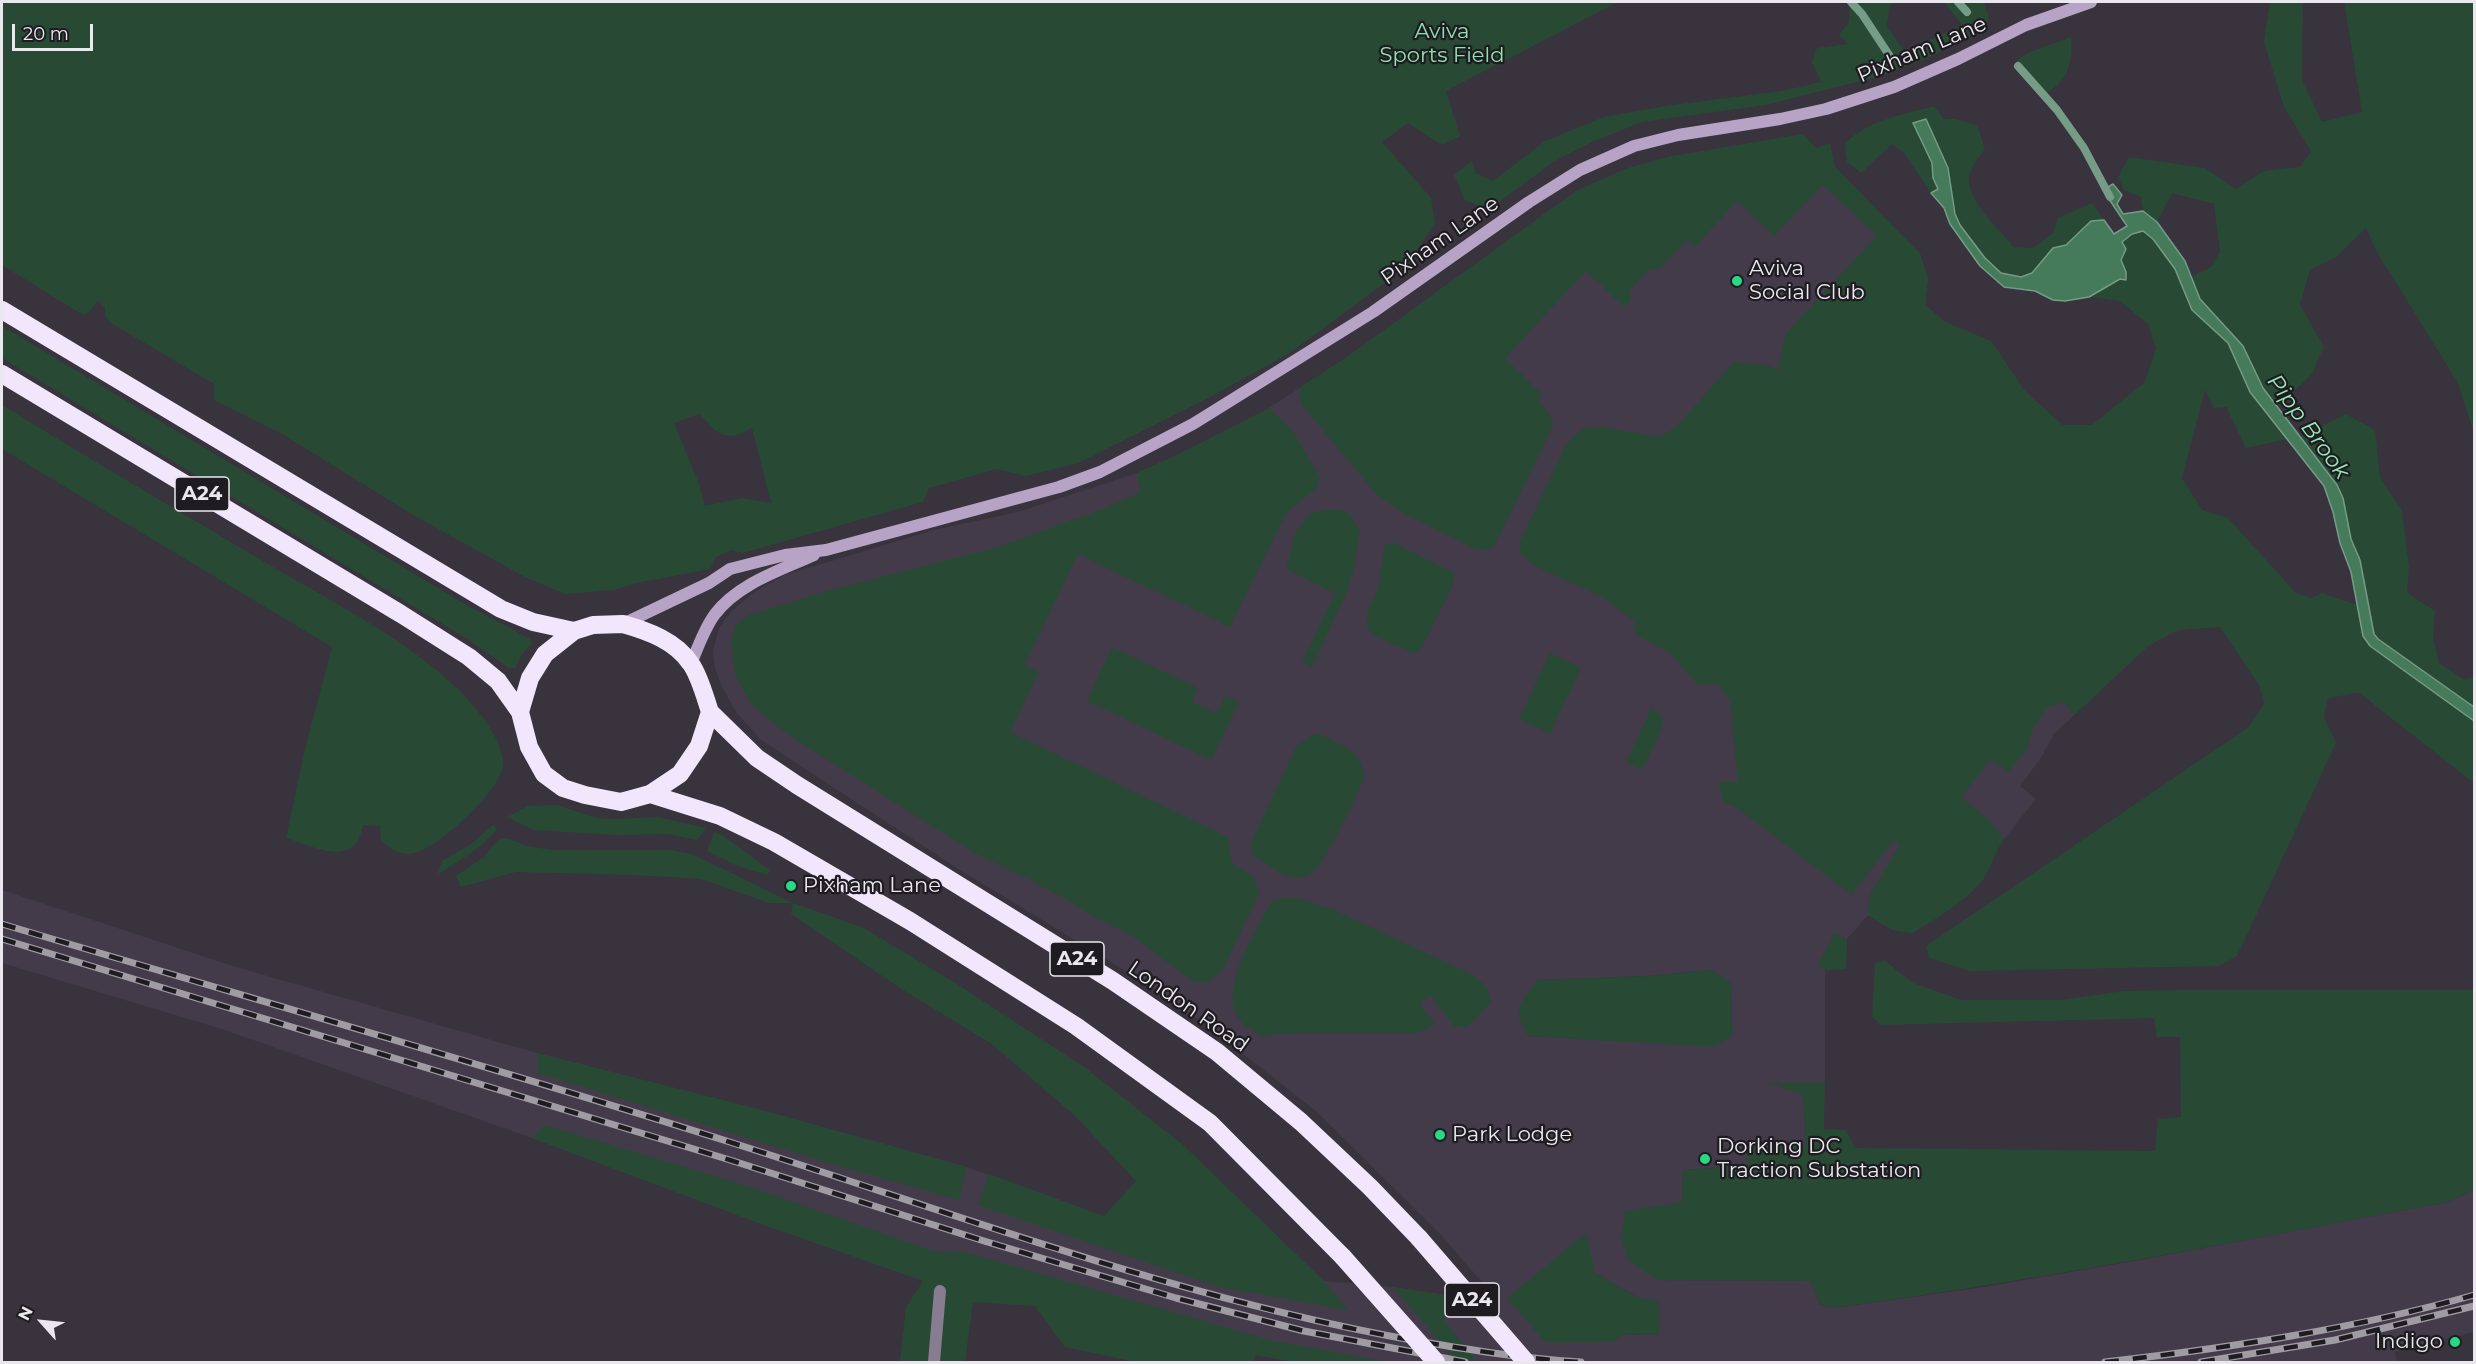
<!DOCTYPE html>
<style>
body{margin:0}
#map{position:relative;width:2476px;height:1364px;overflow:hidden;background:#38333d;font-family:Montserrat,sans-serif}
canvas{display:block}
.frame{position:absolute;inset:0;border:3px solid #eae7ee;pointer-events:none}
.north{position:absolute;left:12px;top:1292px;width:60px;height:60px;-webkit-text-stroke:4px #1e1c20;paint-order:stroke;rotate:297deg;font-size:16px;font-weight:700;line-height:24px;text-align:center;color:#eae7ee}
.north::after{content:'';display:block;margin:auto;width:21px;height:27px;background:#eae7ee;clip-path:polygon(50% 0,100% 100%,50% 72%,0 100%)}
.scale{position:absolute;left:12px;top:24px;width:81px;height:27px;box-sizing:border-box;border:3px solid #eae7ee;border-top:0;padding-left:8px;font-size:18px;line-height:21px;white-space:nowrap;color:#eae7ee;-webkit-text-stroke:4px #1e1c20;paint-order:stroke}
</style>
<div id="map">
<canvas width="2476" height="1364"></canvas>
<div class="frame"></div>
<div class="north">N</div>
<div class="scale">20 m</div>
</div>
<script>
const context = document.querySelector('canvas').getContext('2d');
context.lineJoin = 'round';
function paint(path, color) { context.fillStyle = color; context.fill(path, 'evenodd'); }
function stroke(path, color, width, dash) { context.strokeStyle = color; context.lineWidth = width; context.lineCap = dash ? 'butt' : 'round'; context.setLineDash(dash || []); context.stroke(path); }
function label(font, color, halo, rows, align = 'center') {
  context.font = font + ' Montserrat,sans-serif'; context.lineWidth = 4.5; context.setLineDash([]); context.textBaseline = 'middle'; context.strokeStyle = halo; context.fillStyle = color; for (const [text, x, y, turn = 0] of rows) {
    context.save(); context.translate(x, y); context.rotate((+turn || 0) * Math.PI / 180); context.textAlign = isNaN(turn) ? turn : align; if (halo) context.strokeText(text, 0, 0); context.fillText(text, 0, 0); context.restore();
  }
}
paint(new Path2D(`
 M 1803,134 L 1823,185 L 1920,253 L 1928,279 L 1925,305 L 1945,322 L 1991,341 L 2024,390 L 2062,425 L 2092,425 L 2220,627 L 2178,630 L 2148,646 L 2053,735 L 2041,758 L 2020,786 L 2036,799 L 1997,848 L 1982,881 L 1949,910 L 1913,933 L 1892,930 L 1868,915 L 1847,939 L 1846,969 L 1825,970 L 1825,1083 L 1771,1083 L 1803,1094 L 1806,1145 L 1746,1149 L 1747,1166 L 1683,1170 L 1682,1202 L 1658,1280 L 1809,1281 L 1814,1288 L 1819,1304 L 1833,1308 L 1978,1288 L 2140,1260 L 2448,1202 L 2474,1190 L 2474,1332 L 2395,1352 L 2397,1362 L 1296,1362 L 1255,1355 L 1254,1362 L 1137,1362 L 1065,1347 L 1035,1306 L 973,1301 L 924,1281 L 753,1221 L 532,1138 L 225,1030 L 2,963 L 2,890 L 236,967 L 537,1053 L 758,1109 L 967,1167 L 1104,1216 L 1266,1269 L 1324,1281 L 1393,1287 L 1500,1303 L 1441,1235 L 1317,1112 L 1209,1027 L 1157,990 L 960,870 L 761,740 L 736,712 L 721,685 L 715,668 L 713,651 L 719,628 L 731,612 L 754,592 L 785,575 L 934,530 L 1018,512 L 1137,473 L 1187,450 L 1269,408 L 1347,357 L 1576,191 L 1628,168 L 1668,157 ZM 1710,970 L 1731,983 L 1732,1037 L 1619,1041 L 1528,1036 L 1538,980 L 1649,976 ZM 1595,1273 L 1639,1298 L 1659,1334 L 1621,1335 Z`), '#433b4a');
paint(new Path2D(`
 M 2,2 L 1618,2 L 1446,91 L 1460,136 L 1442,145 L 1408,123 L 1382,142 L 1431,198 L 1435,223 L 1404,269 L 1288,354 L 1208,398 L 1079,463 L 1026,476 L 997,469 L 929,488 L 923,502 L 743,553 L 731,550 L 716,557 L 710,569 L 637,583 L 614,590 L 565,594 L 525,577 L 413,515 L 284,435 L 214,400 L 214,384 L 111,323 L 105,316 L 105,307 L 97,301 L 90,312 L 83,315 L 2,265 ZM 700,414 C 716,435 727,443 752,428 L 771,503 L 742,498 L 705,506 L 699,484 L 674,423 Z
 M 1850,2 L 1893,2 L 1889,8 L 1887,26 L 1905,52 L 1962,25 L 1944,2 L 1984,2 L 1989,19 L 1974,34 L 1932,56 L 1881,76 L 1766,105 L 1642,122 L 1592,142 L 1553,162 L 1499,202 L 1484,208 L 1465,200 L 1454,175 L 1471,161 L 1476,173 L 1493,181 L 1545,141 L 1604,117 L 1665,106 L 1782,91 L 1821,82 L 1812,62 L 1817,48 L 1848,44 L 1839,35 L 1849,22 Z
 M 2270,2 L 2303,2 L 2302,80 L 2322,122 L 2362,112 L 2344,2 L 2474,2 L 2474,433 L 2458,383 L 2377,252 L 2366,228 L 2335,258 L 2310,270 L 2300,305 L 2324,347 L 2312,374 L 2277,407 L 2263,388 L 2243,346 L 2200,299 L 2191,277 L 2211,267 L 2220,252 L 2214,204 L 2172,193 L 2157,222 L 2143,211 L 2141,197 L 2124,190 L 2118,177 L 2129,157 L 2205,168 L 2236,189 L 2264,171 L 2300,167 L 2311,151 L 2284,107 L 2264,42 Z
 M 2071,37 C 2073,62 2068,80 2047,93 L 2017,60 L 2030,52 Z
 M 1934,106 L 1944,119 L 1954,119 L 1977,125 L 1985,149 C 1979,157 1970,168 1969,178 C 1967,200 2000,231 2014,247 L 2033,248 L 2053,233 L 2058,218 L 2092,203 L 2104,220 L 2091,221 L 2066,245 L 2053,249 L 2032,273 L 2021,277 L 2001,273 L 1985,258 L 1960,225 L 1955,214 L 1948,168 L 1927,119 L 1913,123 L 1932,163 L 1933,178 L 1938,189 L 1931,193 L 1904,153 L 1892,144 L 1861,173 L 1847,162 L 1845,144 C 1865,121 1905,114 1934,106 Z
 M 1803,134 L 1816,148 L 1830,143 L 1835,167 L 1920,253 L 1928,279 L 1925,305 L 1945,322 L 1991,341 L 2024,390 L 2062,425 L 2092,425 L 2145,382 L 2156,348 L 2148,324 L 2120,301 L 2089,297 L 2126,272 L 2121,260 L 2122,242 L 2132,234 L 2143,231 L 2153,239 L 2175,269 L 2192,310 L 2228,343 L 2250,392 L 2287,439 L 2246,448 L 2226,407 L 2214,408 L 2205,390 L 2182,478 L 2202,510 L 2228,518 L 2296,593 L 2311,598 L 2322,593 L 2357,605 L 2363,636 L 2474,721 L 2474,783 L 2358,692 L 2327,699 L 2324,718 L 2336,743 L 2237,956 L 2219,966 L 1970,971 L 1929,958 L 1926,946 L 2249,727 L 2264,704 L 2260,687 L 2220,627 L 2178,630 L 2148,646 L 2074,715 L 2064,702 L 2048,707 L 2033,728 L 2027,749 L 2008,772 L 1991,759 L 1961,797 L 1988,819 L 2004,840 C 1994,852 1991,869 1982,881 C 1964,903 1936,918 1913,933 L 1892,930 L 1868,915 L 1870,894 L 1900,845 L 1894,839 L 1852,895 L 1737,808 L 1724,802 L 1718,783 L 1738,782 L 1730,702 L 1718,684 L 1698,685 L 1669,652 L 1636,635 L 1634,621 L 1602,597 L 1533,565 L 1520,552 L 1520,541 L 1566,445 L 1583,428 L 1602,427 L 1660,437 L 1676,427 L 1734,362 L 1767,365 L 1778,371 L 1786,333 L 1877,236 L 1823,185 L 1774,236 L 1737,201 L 1695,247 L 1687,240 L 1659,269 L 1649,269 L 1630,290 L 1631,300 L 1624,307 L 1586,271 L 1505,358 L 1542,394 L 1538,401 L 1549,413 L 1554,424 L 1494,547 L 1484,550 L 1473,548 L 1405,514 L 1378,496 L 1301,404 L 1299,388 L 1347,357 L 1576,191 L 1628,168 L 1668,157 Z
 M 2,326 L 461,602 L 530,639 L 532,644 L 522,654 L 515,668 L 509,668 L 469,640 L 2,358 Z
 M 2,405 C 93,461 186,515 278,570 C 342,607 441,658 483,718 C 493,731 502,747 503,763 C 504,789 433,854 409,854 C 397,854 390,848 381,841 L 380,826 L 363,825 C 355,870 315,847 286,838 L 305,749 L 332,647 L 2,449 Z
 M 1269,408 L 1293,431 L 1320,478 L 1317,488 L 1287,512 L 1230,627 L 1078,554 L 1025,665 L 1039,672 L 1010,732 L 1228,837 L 1232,863 L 1254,876 L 1259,894 L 1222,971 L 1207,982 L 1194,982 L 1131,935 L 1088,914 L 1068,900 L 1024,877 L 971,851 L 787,734 L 752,705 L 735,675 L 731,639 L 736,625 L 749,615 L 824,592 L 997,547 L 1103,509 L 1140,492 L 1137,473 L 1187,450 Z
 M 2346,414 L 2375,430 L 2380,477 L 2402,511 L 2409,567 L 2407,593 L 2435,611 L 2433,636 L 2439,663 L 2463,679 L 2474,677 L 2474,707 L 2377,639 L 2374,634 L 2360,560 L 2351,539 L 2343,498 L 2337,485 L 2300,437 Z
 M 1333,509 L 1348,512 L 1360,531 L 1353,573 L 1345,597 L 1312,667 L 1302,662 L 1335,593 L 1286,569 L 1295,533 L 1311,513 Z
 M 1392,542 L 1454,573 L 1453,585 L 1421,649 L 1413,653 L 1376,637 L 1367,628 L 1368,610 L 1378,590 L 1385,546 Z
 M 1112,647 L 1198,688 L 1192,702 L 1217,713 L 1225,696 L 1239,702 L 1211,760 L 1087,701 Z
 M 1550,653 L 1581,668 L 1550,734 L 1519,719 Z
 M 1652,707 L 1663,718 L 1663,726 L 1642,770 L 1626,762 Z
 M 1318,733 C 1340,745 1363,750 1364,779 C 1355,798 1325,867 1309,875 C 1292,885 1264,864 1252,853 L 1251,843 L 1296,747 L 1309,737 Z
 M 557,805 L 596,818 L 616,819 L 657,817 L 706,828 L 697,840 L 668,834 L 617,835 L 533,830 L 507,817 L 528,806 Z
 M 493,825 L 497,829 C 481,849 459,861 438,874 L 442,861 L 471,844 Z
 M 714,832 L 722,835 L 770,870 L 767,875 L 735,865 L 707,851 Z
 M 507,838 L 527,846 L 552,850 L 671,850 L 692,854 L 793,903 L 864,928 L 957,984 L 1087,1069 L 1183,1145 L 1324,1281 L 1348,1310 L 1219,1287 L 978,1205 L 989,1174 L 1104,1216 L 1136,1181 L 1075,1116 L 992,1044 L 903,990 L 791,914 L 793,903 L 769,903 L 701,879 L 638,875 L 516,872 L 461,887 L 456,876 L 484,857 L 498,840 Z
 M 1285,897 L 1302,899 L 1334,910 L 1473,975 L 1488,988 L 1491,1002 L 1468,1027 L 1455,1027 L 1430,995 L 1420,1004 L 1435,1024 L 1418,1033 L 1287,1033 L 1263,1036 C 1256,1032 1245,1027 1240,1020 C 1216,990 1257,931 1271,902 Z
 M 1834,933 L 1847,939 L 1846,969 L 1825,970 L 1818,966 Z
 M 1885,961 L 1913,983 L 1961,1000 L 2061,1000 L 2124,991 L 2179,990 L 2474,990 L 2474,1190 L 2448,1202 C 2243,1241 2039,1280 1833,1308 L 1819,1304 L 1814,1288 L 1809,1281 L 1658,1280 L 1630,1262 L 1621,1241 L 1625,1211 L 1682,1202 L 1683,1170 L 1747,1166 L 1746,1149 L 1806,1145 L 1803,1094 L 1768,1083 L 1825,1083 L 1824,1129 L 1846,1130 L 1855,1148 L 2155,1151 L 2158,1119 L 2181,1117 L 2180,1037 L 2157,1037 L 2154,1018 L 1881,1025 L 1872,1017 L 1875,963 Z
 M 1711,970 L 1731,983 L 1732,1037 L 1712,1047 L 1528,1036 C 1512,1007 1520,1005 1537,980 L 1649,976 Z
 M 537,1053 L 758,1109 L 967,1167 L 959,1200 L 822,1161 L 538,1073 Z
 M 545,1125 L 751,1187 L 933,1251 L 965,1252 L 1273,1341 L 1389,1362 L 1296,1362 L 1255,1355 L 1254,1362 L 1137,1362 L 1065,1347 L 1035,1306 L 973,1302 L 965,1362 L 900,1362 L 906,1307 L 923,1281 L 753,1221 L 532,1138 Z
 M 1586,1233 L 1595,1273 L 1639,1298 L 1659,1301 L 1659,1334 L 1621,1335 L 1614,1342 L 1546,1343 L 1508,1300 L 1512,1294 Z
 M 1393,1287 L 1450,1296 L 1460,1311 L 1452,1309 L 1445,1317 L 1445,1322 L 1477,1362 L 1457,1362 Z`), '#284a35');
const water = new Path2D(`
 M 1926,119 L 1948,168 L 1955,214 L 1960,225 L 1985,258 L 2001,273 L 2021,277 L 2032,273 L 2053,248 L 2066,245 L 2091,221 L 2104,220 L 2114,234 L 2127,226 L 2103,190 L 2113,184 L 2122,195 L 2117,204 L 2123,214 L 2143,211 L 2157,222 L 2185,261 L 2200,299 L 2243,346 L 2263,388 L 2337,485 L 2343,498 L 2351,539 L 2360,560 L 2374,634 L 2378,639 L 2474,707 L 2474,721 L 2370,646 L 2363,636 L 2351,572 L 2340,543 L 2333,512 L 2324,486 L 2250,392 L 2228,343 L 2192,310 L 2175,269 L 2153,239 L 2143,231 L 2132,234 L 2122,242 L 2126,249 L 2121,260 L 2126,272 L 2126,280 L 2120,279 L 2089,297 L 2065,301 L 2053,300 L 2035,291 L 2004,287 L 1980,266 L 1950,224 L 1944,208 L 1931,193 L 1938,189 L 1933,178 L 1932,163 L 1913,123 Z`);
paint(water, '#457b5a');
stroke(water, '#769b86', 1.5);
stroke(new Path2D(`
 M 1851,2 L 1862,14 L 1891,58
 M 1958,2 L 1967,12
 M 2018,66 L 2057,110 L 2084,148 L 2110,197`), '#769b86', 8);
stroke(new Path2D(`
 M 934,1362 L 940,1291`), '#877c92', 12);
stroke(new Path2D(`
 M 623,624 L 709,583 L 730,569 L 785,555 L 826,550 L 1059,487 L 1100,472 L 1193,424 L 1373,312 L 1529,202 L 1580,170 L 1634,146 L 1678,135 L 1780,119 L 1826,109 L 1894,87 L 1958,59 L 2026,25 L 2091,2
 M 691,664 C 698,647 704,629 715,614 C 739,583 781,570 814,555`), '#b6a3c6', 12);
stroke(new Path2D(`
 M 2,310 L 501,609 L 533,622 L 574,631
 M 2,374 L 401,614 L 469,657 L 498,681 L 520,712
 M 623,624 C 648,631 676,641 691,664 C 700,677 705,697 710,712 L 699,746 L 680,774 L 650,794 L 621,802 L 585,795 L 563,788 L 544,774 L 529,747 L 520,712 L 530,678 L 545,654 L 574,631 L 593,625 Z
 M 710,712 L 757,758 L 797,785 L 1113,981 L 1217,1052 L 1301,1122 L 1370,1187 L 1419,1238
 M 650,794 L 720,816 L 774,842 L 910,921 L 1076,1026 L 1210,1123 L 1343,1257`), '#f1e6fb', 18);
const rail = new Path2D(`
 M 2,924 C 246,997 493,1067 736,1144 C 962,1216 1184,1300 1417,1341 C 1471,1350 1526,1359 1581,1362
 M 2,939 L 730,1160 L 984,1241 L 1176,1298 L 1304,1331 L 1465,1362
 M 2105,1362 C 2229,1348 2354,1329 2474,1295
 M 2201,1362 L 2335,1340 L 2474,1306`);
stroke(rail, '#a09ca4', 7);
stroke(rail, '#1e1c20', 4.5, [14]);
stroke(new Path2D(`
 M 1419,1238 L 1526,1362
 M 1343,1257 L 1436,1362`), '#f1e6fb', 18);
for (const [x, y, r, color] of [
 [1737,281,6,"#27d885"],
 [791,886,6,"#27d885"],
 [1440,1135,6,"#27d885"],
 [1705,1159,6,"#27d885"],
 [2455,1342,6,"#27d885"]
]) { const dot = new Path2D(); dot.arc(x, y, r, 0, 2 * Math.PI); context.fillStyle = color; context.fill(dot); stroke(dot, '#1e1c20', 2); }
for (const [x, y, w] of [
 [202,494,54],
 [1077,959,54],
 [1472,1300,54]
]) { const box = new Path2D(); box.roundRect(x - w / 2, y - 17, w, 34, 4.5); context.fillStyle = '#1e1c20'; context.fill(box); stroke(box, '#eae7ee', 1.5); }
label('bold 20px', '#eae7ee', null, [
 ["A24",202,494],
 ["A24",1077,959],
 ["A24",1472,1300]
]);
label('21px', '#8ee1ae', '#1e1c20', [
 ["Aviva",1442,32],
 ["Sports Field",1442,56]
]);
label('21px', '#eae7ee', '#1e1c20', [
 ["Pixham Lane",1922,50,-23],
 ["Pixham Lane",1440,241,-35],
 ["London Road",1188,1007,35]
]);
label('21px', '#eae7ee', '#1e1c20', [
 ["Aviva",1749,269],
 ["Social Club",1749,293],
 ["Pixham Lane",803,886],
 ["Park Lodge",1452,1135],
 ["Dorking DC",1717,1147],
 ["Traction Substation",1717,1171],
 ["Indigo",2443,1342,"right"]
], 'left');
label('italic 22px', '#97eab7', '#1e1c20', [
 ["Pipp Brook",2308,427,54]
]);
</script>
